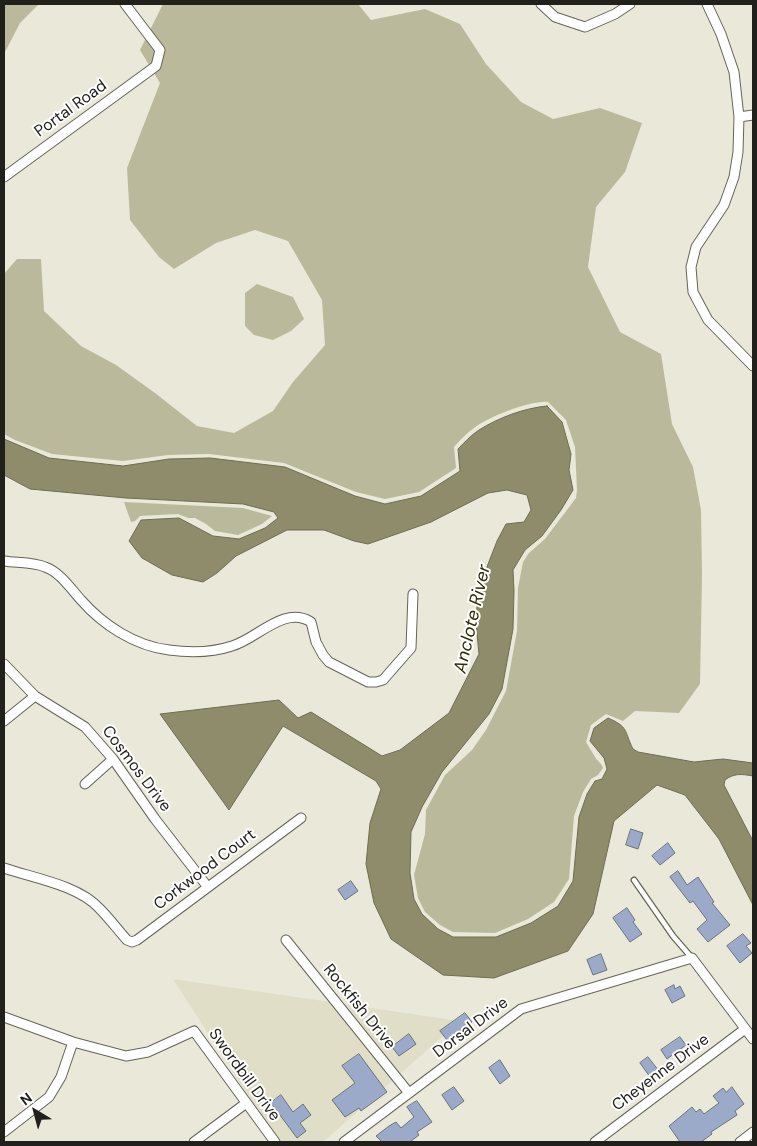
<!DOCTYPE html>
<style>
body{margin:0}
#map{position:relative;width:757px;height:1146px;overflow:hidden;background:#eae9d9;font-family:"DM Sans",sans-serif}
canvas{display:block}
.frame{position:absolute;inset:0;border:5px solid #21201b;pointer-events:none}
.north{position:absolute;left:10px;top:1086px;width:50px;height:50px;-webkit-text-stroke:4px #fff;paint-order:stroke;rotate:323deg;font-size:14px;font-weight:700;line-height:20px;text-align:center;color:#21201b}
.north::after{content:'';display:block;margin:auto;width:18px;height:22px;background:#21201b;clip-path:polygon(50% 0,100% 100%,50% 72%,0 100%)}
</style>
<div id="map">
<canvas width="757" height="1146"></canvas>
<div class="frame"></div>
<div class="north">N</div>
</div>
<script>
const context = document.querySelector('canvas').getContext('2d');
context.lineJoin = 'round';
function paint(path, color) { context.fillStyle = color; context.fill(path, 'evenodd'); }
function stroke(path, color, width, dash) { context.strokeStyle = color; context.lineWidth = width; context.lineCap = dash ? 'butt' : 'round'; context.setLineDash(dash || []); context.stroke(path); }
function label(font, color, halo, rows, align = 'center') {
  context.font = font + ' "DM Sans",sans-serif'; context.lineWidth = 4; context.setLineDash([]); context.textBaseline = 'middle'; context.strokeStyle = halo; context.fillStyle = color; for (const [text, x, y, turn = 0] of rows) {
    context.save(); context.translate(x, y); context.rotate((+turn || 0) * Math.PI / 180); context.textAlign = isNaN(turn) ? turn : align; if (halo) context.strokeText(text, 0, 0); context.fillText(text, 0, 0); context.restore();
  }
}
paint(new Path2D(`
 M 173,979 L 460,1021 L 323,1142 L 278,1142 Z`), '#e0dec6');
paint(new Path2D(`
 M 4,4 L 39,4 L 20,23 L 4,54 Z
 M 163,4 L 358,4 L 371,20 L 425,9 L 460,24 L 486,64 L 521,102 L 553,119 L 600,108 L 642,123 L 625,172 L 596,207 L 588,267 L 620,332 L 661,354 L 672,424 L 693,467 L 701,510 L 702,575 L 700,684 L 679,713 L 635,711 L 623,721 L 606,714 L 591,725 L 586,742 C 589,747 592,752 595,757 C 598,762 601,762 603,768 L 598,775 L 591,779 L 583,792 L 574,816 L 569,879 L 554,902 L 528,919 L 495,933 L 453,932 L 440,925 L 425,912 L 418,898 L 414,875 L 425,834 L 426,810 L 445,775 L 472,750 L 486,730 L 506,691 L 517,631 L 518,588 L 523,562 L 529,553 L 545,539 L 576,498 L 577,490 L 575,447 L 566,420 L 548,402 C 531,400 488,417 474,428 C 467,433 460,440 454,447 L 456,468 L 419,492 L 385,499 L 356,492 L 284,463 L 209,454 L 168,455 L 123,461 L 52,454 L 15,440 L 4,434 L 4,274 L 17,259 L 41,259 L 44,311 L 81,346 L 116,365 L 155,393 L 197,426 L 234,433 L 273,411 L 293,382 L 325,345 L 322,300 L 288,241 L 255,230 L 216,243 L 174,269 L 159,257 L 130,220 L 127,168 L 160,83 L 140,50 Z
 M 257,284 L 293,297 L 304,319 L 291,331 L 273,340 L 254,335 L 245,326 L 245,293 Z
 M 124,502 L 243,508 L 272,516 L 262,524 L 238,535 L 215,531 L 206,524 L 195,518 L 188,518 L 178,514 L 140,516 L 135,521 L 131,522 Z`), '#bbb99b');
const water = new Path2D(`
 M 547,406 L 562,422 L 571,454 L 569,470 L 573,490 L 561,510 L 542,536 L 525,550 L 513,570 L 514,591 L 513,629 L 502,689 L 489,714 L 442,772 L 422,807 L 411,832 L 410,873 L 414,899 L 422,914 L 438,929 L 453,937 L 496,937 L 531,923 L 558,906 L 573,881 L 579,817 L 587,794 L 595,781 L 602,779 L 607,769 L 604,758 L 590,741 L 594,728 L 608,718 C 629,727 624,731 633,749 L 638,752 L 694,762 L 723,759 L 753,763 L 753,776 C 742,774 734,773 725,780 L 724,785 L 753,841 L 753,905 L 719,839 L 685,795 L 657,785 L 614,821 L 593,914 L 568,951 L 494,978 L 443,975 L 391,939 L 374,903 L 366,864 L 370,823 L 381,789 L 376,781 L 283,726 L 229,810 L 160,714 L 279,700 L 298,718 L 311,712 L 382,756 L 400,750 L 449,713 L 479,654 L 476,624 L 478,590 L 497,541 L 506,524 L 524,522 L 531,510 L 527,495 L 507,490 L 488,493 L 431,522 L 368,544 L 354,541 L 324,530 L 287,530 L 236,556 L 217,573 L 203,582 L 172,575 L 142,558 L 129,541 L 141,520 L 179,518 L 213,536 L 239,539 L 265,528 L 278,518 L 274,512 L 243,504 L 126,498 L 30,489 L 4,475 L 4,439 L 49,458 L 123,466 L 169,459 L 210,458 L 285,467 L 355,496 L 385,504 L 421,496 L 460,471 L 458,449 C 464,443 471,435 479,430 C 498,418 524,408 547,406 Z`);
paint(water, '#8f8c6b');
stroke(water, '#6e6c53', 1);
const building = new Path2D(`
 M 631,829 L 643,833 L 638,849 L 626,845 Z
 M 668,843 L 675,853 L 660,865 L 652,856 Z
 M 678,871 L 687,885 L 698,877 L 714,902 L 712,903 L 730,925 L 708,942 L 697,929 L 707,920 L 693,901 L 690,903 L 670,877 Z
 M 351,881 L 358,891 L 345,900 L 338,890 Z
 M 627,908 L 635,920 L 633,922 L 642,934 L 630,942 L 613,918 Z
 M 743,934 L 751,943 L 746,946 L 752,953 L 740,963 L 727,946 Z
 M 601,954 L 607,970 L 593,975 L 587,960 Z
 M 674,985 L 675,989 L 680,986 L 685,996 L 672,1003 L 665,990 Z
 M 465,1013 L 472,1022 L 447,1040 L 440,1031 Z
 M 409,1034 L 416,1044 L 399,1056 L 392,1047 Z
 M 680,1037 L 686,1045 L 667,1059 L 661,1050 Z
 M 359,1054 L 387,1092 L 361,1111 L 359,1108 L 345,1117 L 332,1100 L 355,1083 L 342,1066 Z
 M 648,1057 L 659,1071 L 650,1077 L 640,1063 Z
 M 500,1060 L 510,1076 L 500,1084 L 489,1068 Z
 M 454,1087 L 464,1101 L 452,1110 L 442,1095 Z
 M 732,1087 L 744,1104 L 735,1111 L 737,1115 L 711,1132 L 712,1134 L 701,1142 L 680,1142 L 669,1126 L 692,1107 L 696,1112 L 700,1109 L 704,1114 L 719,1103 L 713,1096 L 723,1088 L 726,1092 Z
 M 281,1095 L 293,1112 L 303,1104 L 311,1115 L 300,1123 L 306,1131 L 297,1138 L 271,1103 Z
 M 417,1101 L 432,1122 L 417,1132 L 419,1135 L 410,1142 L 382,1142 L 376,1136 L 389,1126 L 396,1122 L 401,1128 L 414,1117 L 407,1107 Z`);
paint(building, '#9aaac8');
stroke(building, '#6b727e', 1);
const service = new Path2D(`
 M 634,880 L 673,936 L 692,958`);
const minor = new Path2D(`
 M 541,4 L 555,17 L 585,27 L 615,14 L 630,4
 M 707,4 L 721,34 L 734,72 L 739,117 L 738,152 L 734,177 L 724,205 L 696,247 L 691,267 L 693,292 L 708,320 L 753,366
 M 739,117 L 753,115
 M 4,177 L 156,66 L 160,50 L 125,4
 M 4,561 C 17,563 33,562 45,567 C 60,572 71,589 81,600 C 103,625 135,646 169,650 C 191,653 211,653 232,646 C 257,639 284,605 311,622 L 316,642 L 323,655 L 329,662 L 368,682 L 376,682 L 383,680 L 411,648 L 413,594
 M 4,664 L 35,696 L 85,727 L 113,759 L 155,819 L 207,886
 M 4,721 L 35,696
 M 85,784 L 113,759
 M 4,868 C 33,878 78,885 99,908 C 109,918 118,930 127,940 L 132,942 L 137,940 L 301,818
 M 286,940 L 409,1093
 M 4,1017 L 73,1042 L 126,1056 L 148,1052 L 194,1031 L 275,1142
 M 4,1132 L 49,1097 L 61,1077 L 73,1042
 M 194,1142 L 245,1104
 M 344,1142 L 521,1009 L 692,958 L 753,1039
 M 595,1142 L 745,1029
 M 740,1142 L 753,1132`);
stroke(service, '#656456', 7);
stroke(minor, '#656456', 11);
stroke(service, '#fff', 4.5);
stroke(minor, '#fff', 9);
label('16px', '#21201b', '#fff', [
 ["Portal Road",71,109,-36],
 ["Cosmos Drive",136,769,53],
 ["Corkwood Court",205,870,-37],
 ["Rockfish Drive",359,1007,51],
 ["Dorsal Drive",471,1028,-37],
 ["Cheyenne Drive",661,1073,-37],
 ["Swordbill Drive",244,1075,54]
]);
label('italic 18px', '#2f2a00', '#fff', [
 ["Anclote River",473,619,-77]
]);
</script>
